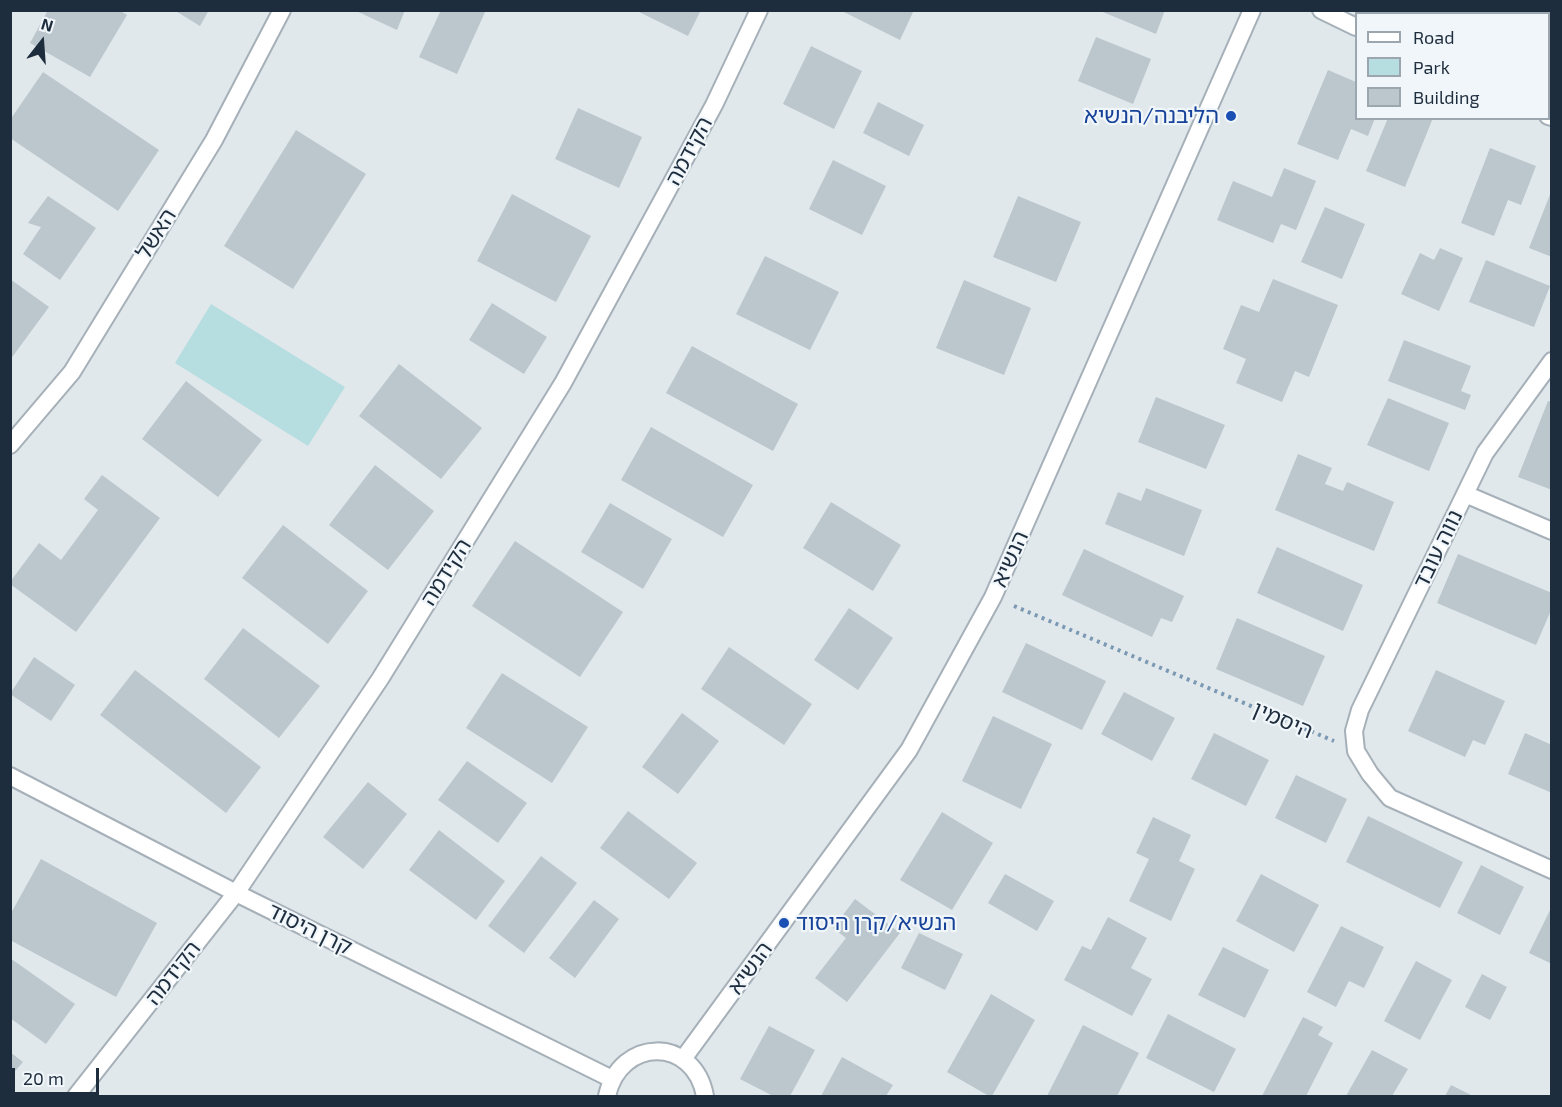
<!DOCTYPE html>
<meta charset="utf-8">
<style>
body{margin:0}
#map{position:relative;width:1562px;height:1107px;overflow:hidden;background:#e0e8ec;font-family:"Exo 2",sans-serif}
canvas{display:block}
.frame{position:absolute;inset:0;border:12px solid #1e2d3e;pointer-events:none}
.legend{position:absolute;left:1355px;top:12px;width:195px;height:108px;box-sizing:border-box;background:#f0f6f9;border:2px solid #9ca6ae;margin:0;padding:8px 10px;list-style:none;font-size:18px;color:#1e2d3e}
.legend li{display:flex;align-items:center;gap:12px;height:30px}
.legend b{width:30px;border:2px solid #9ca6ae}
.north{position:absolute;left:12px;top:12px;width:60px;height:60px;-webkit-text-stroke:4px #f0f6f9;paint-order:stroke;rotate:17deg;font-size:16px;font-weight:700;line-height:24px;text-align:center;color:#1e2d3e}
.north::after{content:'';display:block;margin:auto;width:21px;height:27px;background:#1e2d3e;clip-path:polygon(50% 0,100% 100%,50% 72%,0 100%)}
.scale{position:absolute;left:12px;top:1068px;width:87px;height:27px;box-sizing:border-box;border:3px solid #1e2d3e;border-top:0;padding-left:8px;font-size:18px;line-height:21px;white-space:nowrap;color:#1e2d3e;-webkit-text-stroke:4px #f0f6f9;paint-order:stroke}
</style>
<div id="map">
<canvas width="1562" height="1107"></canvas>
<div class="frame"></div>
<ul class="legend">
<li><b style="height:8px;background:#fff"></b>Road</li>
<li><b style="height:16px;background:#b6dde0"></b>Park</li>
<li><b style="height:16px;background:#bbc7cd"></b>Building</li>
</ul>
<div class="north">N</div>
<div class="scale">20 m</div>
</div>
<script>
const context = document.querySelector('canvas').getContext('2d');
context.lineJoin = 'round';
function paint(path, color) { context.fillStyle = color; context.fill(path, 'evenodd'); }
function stroke(path, color, width, dash) { context.strokeStyle = color; context.lineWidth = width; context.lineCap = dash ? 'butt' : 'round'; context.setLineDash(dash || []); context.stroke(path); }
function label(font, color, halo, rows, align = 'center') {
  context.font = font + ' "Exo 2","Noto Sans Hebrew",sans-serif'; context.lineWidth = 4.5; context.setLineDash([]); context.textBaseline = 'middle'; context.strokeStyle = halo; context.fillStyle = color; for (const [text, x, y, turn = 0] of rows) {
    context.save(); context.translate(x, y); context.rotate((+turn || 0) * Math.PI / 180); context.textAlign = isNaN(turn) ? turn : align; if (halo) context.strokeText(text, 0, 0); context.fillText(text, 0, 0); context.restore();
  }
}
paint(new Path2D(`
 M 211,304 L 345,387 L 308,446 L 175,363 Z`), '#b6dde0');
paint(new Path2D(`
 M 48,10 L 119,10 L 127,15 L 90,77 L 30,43 Z
 M 174,10 L 209,10 L 200,26 Z
 M 354,10 L 405,10 L 397,30 Z
 M 441,10 L 486,10 L 457,74 L 419,57 Z
 M 635,10 L 701,10 L 688,36 Z
 M 840,10 L 914,10 L 900,40 Z
 M 1098,10 L 1165,10 L 1156,34 Z
 M 1096,37 L 1151,59 L 1133,104 L 1078,81 Z
 M 811,46 L 862,71 L 834,129 L 783,104 Z
 M 1328,70 L 1356,82 L 1356,118 L 1375,118 L 1368,136 L 1351,129 L 1338,160 L 1297,144 Z
 M 43,72 L 159,150 L 118,211 L 10,138 L 10,120 Z
 M 878,102 L 924,125 L 909,156 L 863,133 Z
 M 578,108 L 642,137 L 619,188 L 555,159 Z
 M 1388,118 L 1433,118 L 1405,187 L 1366,171 Z
 M 296,130 L 366,174 L 293,289 L 224,246 Z
 M 1490,148 L 1536,166 L 1521,205 L 1508,200 L 1494,236 L 1461,223 Z
 M 833,160 L 886,186 L 862,235 L 809,209 Z
 M 1284,168 L 1316,181 L 1296,230 L 1281,224 L 1273,243 L 1217,220 L 1233,181 L 1272,197 Z
 M 1551,192 L 1552,192 L 1552,257 L 1529,248 Z
 M 512,194 L 591,236 L 556,302 L 477,261 Z
 M 48,196 L 96,228 L 60,280 L 23,254 L 41,227 L 28,223 Z
 M 1018,196 L 1081,222 L 1056,282 L 993,257 Z
 M 1325,207 L 1365,224 L 1342,279 L 1301,262 Z
 M 1440,248 L 1463,258 L 1439,311 L 1401,294 L 1420,253 L 1434,260 Z
 M 765,256 L 839,292 L 810,350 L 736,314 Z
 M 1486,260 L 1550,286 L 1534,327 L 1469,302 Z
 M 10,279 L 49,307 L 10,360 Z
 M 1273,279 L 1338,305 L 1309,377 L 1295,371 L 1282,402 L 1236,383 L 1246,359 L 1223,349 L 1241,305 L 1259,312 Z
 M 964,280 L 1031,308 L 1004,375 L 936,348 Z
 M 492,303 L 547,337 L 524,374 L 469,340 Z
 M 1404,340 L 1471,366 L 1461,391 L 1471,395 L 1465,410 L 1388,381 Z
 M 692,346 L 798,404 L 773,451 L 666,393 Z
 M 399,364 L 482,428 L 441,479 L 359,416 Z
 M 186,381 L 262,440 L 218,497 L 142,439 Z
 M 1156,397 L 1225,425 L 1206,469 L 1138,442 Z
 M 1388,398 L 1449,423 L 1429,471 L 1367,445 Z
 M 1548,401 L 1552,402 L 1552,490 L 1518,477 Z
 M 651,427 L 753,485 L 723,537 L 621,480 Z
 M 1298,454 L 1332,468 L 1325,484 L 1343,491 L 1347,482 L 1394,502 L 1374,551 L 1275,510 Z
 M 375,465 L 434,511 L 388,570 L 329,525 Z
 M 102,475 L 160,518 L 76,632 L 10,584 L 10,582 L 39,543 L 61,560 L 98,510 L 84,499 Z
 M 1146,488 L 1202,510 L 1184,556 L 1105,524 L 1118,492 L 1141,501 Z
 M 831,502 L 901,545 L 873,591 L 803,548 Z
 M 610,503 L 672,539 L 643,589 L 581,552 Z
 M 283,525 L 368,591 L 328,644 L 242,578 Z
 M 515,541 L 623,612 L 580,677 L 472,606 Z
 M 1277,547 L 1363,585 L 1343,631 L 1257,593 Z
 M 1084,549 L 1184,596 L 1172,622 L 1161,618 L 1152,637 L 1062,595 Z
 M 1458,554 L 1552,593 L 1552,608 L 1536,645 L 1437,603 Z
 M 849,608 L 893,638 L 858,690 L 814,660 Z
 M 1237,618 L 1325,656 L 1303,706 L 1216,669 Z
 M 243,628 L 320,686 L 279,738 L 204,679 Z
 M 1026,643 L 1106,681 L 1082,730 L 1002,692 Z
 M 729,647 L 812,704 L 784,745 L 701,689 Z
 M 34,657 L 75,685 L 51,721 L 10,694 Z
 M 135,670 L 261,767 L 226,813 L 100,715 Z
 M 1436,670 L 1505,701 L 1485,745 L 1473,740 L 1465,757 L 1408,731 Z
 M 502,673 L 588,727 L 552,783 L 466,728 Z
 M 1124,692 L 1175,718 L 1152,761 L 1101,734 Z
 M 682,713 L 719,741 L 678,794 L 642,767 Z
 M 993,716 L 1052,744 L 1021,809 L 962,781 Z
 M 1214,733 L 1269,760 L 1246,806 L 1191,779 Z
 M 1525,733 L 1552,745 L 1552,793 L 1508,774 Z
 M 467,761 L 527,803 L 498,843 L 438,800 Z
 M 1296,775 L 1347,799 L 1326,843 L 1275,818 Z
 M 368,782 L 407,814 L 363,869 L 323,837 Z
 M 628,811 L 697,863 L 669,899 L 600,848 Z
 M 942,812 L 993,843 L 952,910 L 900,880 Z
 M 1368,816 L 1463,862 L 1440,908 L 1346,862 Z
 M 1153,817 L 1191,835 L 1179,861 L 1195,869 L 1171,921 L 1129,901 L 1149,859 L 1136,853 Z
 M 439,830 L 505,881 L 476,920 L 409,870 Z
 M 541,856 L 577,883 L 524,953 L 488,926 Z
 M 41,859 L 157,923 L 116,997 L 10,940 L 10,915 Z
 M 1481,865 L 1524,887 L 1500,935 L 1457,913 Z
 M 1005,874 L 1054,901 L 1037,931 L 988,903 Z
 M 1261,874 L 1319,905 L 1294,952 L 1236,921 Z
 M 855,899 L 900,933 L 847,1002 L 815,978 L 846,938 L 833,928 Z
 M 594,900 L 619,919 L 575,978 L 549,958 Z
 M 1552,906 L 1552,964 L 1529,953 Z
 M 1108,917 L 1147,938 L 1131,968 L 1152,979 L 1132,1016 L 1064,980 L 1082,946 L 1091,950 Z
 M 1341,926 L 1384,947 L 1364,988 L 1349,981 L 1336,1007 L 1307,992 Z
 M 919,933 L 963,954 L 945,990 L 901,968 Z
 M 1223,947 L 1269,970 L 1245,1018 L 1198,995 Z
 M 10,958 L 75,1004 L 46,1044 L 10,1018 Z
 M 1416,961 L 1452,980 L 1420,1040 L 1384,1021 Z
 M 1482,974 L 1507,987 L 1490,1020 L 1465,1007 Z
 M 991,994 L 1035,1020 L 992,1096 L 989,1096 L 947,1072 Z
 M 1168,1014 L 1236,1049 L 1214,1092 L 1146,1058 Z
 M 1303,1017 L 1323,1027 L 1318,1035 L 1333,1043 L 1306,1096 L 1262,1096 Z
 M 1083,1025 L 1139,1053 L 1117,1096 L 1047,1096 Z
 M 769,1026 L 815,1050 L 790,1096 L 773,1096 L 740,1079 Z
 M 1372,1050 L 1408,1069 L 1392,1096 L 1346,1096 Z
 M 10,1052 L 23,1062 L 10,1077 Z
 M 842,1057 L 893,1085 L 886,1096 L 821,1096 Z
 M 1451,1085 L 1473,1096 L 1445,1096 Z`), '#bbc7cd');
const minor = new Path2D(`
 M 1321,10 L 1356,27
 M 1548,116 L 1552,117
 M 1552,361 L 1485,453 L 1360,710 L 1354,731 L 1356,751 L 1370,774 L 1390,798 L 1552,870
 M 10,445 L 72,372 L 214,140 L 282,10
 M 1465,494 L 1552,531
 M 76,1096 L 236,893 L 380,679 L 563,383 L 714,105 L 759,10`);
const tertiary = new Path2D(`
 M 10,776 L 236,893 L 612,1079
 M 683,1059 L 909,750 L 993,597 L 1252,10
 M 607,1096 C 620,1037 694,1036 705,1096`);
stroke(minor, '#a6b0b8', 20);
stroke(tertiary, '#a6b0b8', 20);
stroke(new Path2D(`
 M 1014,606 L 1334,741`), '#7c99b3', 4, [3, 4.5]);
stroke(minor, '#fff', 16);
stroke(tertiary, '#fff', 16);
for (const [x, y, r, color] of [
 [1231,116,6,"#1a4fb4"],
 [784,923,6,"#1a4fb4"]
]) { const dot = new Path2D(); dot.arc(x, y, r, 0, 2 * Math.PI); context.fillStyle = color; context.fill(dot); stroke(dot, '#f0f6f9', 2); }
label('22px', '#164399', '#f0f6f9', [
 ["הליבנה/הנשיא",1219,116],
 ["הנשיא/קרן היסוד",796,923,"left"]
], 'right');
label('22px', '#1e2d3e', '#f0f6f9', [
 ["הקידמה",689,151,-62],
 ["האשל",156,234,-58],
 ["נווה עובד",1438,549,-64],
 ["הנשיא",1010,559,-66],
 ["הקידמה",446,572,-58],
 ["היסמין",1283,720,23],
 ["קרן היסוד",310,929,26],
 ["הנשיא",750,968,-54],
 ["הקידמה",173,973,-52]
]);
</script>
